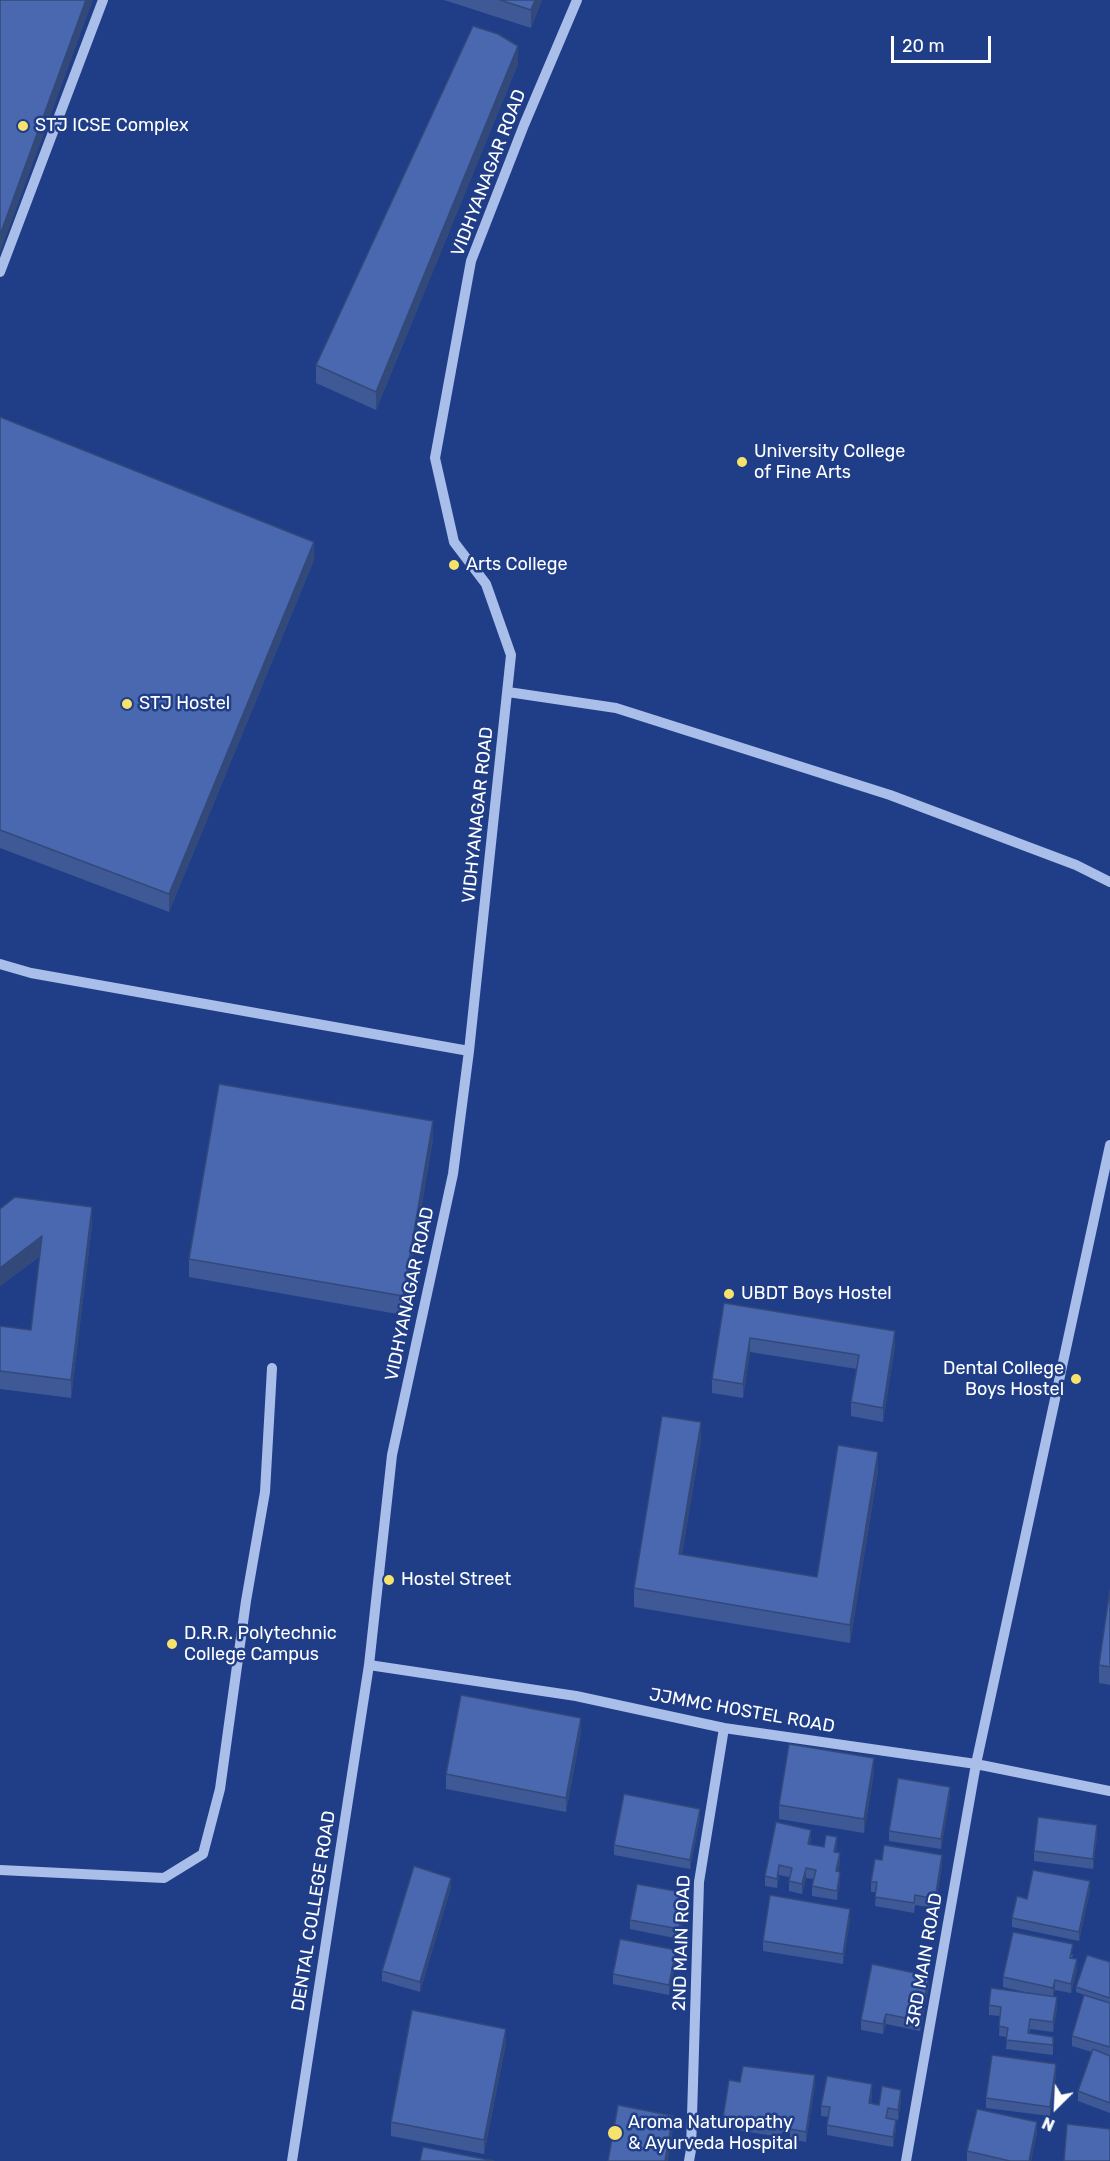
<!DOCTYPE html>
<style>
body{margin:0}
#map{position:relative;width:1110px;height:2161px;overflow:hidden;background:#203e87;font-family:Rubik,sans-serif}
canvas{display:block}
.north{position:absolute;left:1026px;top:2077px;width:60px;height:60px;-webkit-text-stroke:4px #203e87;paint-order:stroke;rotate:204deg;font-size:16px;font-weight:700;line-height:24px;text-align:center;color:#fff}
.north::after{content:'';display:block;margin:auto;width:21px;height:27px;background:#fff;clip-path:polygon(50% 0,100% 100%,50% 72%,0 100%)}
.scale{position:absolute;left:891px;top:36px;width:100px;height:27px;box-sizing:border-box;border:3px solid #fff;border-top:0;padding-left:8px;font-size:18px;line-height:21px;white-space:nowrap;color:#fff;-webkit-text-stroke:4px #203e87;paint-order:stroke}
</style>
<div id="map">
<canvas width="1110" height="2161"></canvas>
<div class="north">N</div>
<div class="scale">20 m</div>
</div>
<script>
const context = document.querySelector('canvas').getContext('2d');
context.lineJoin = 'round';
function stroke(path, color, width, dash) { context.strokeStyle = color; context.lineWidth = width; context.lineCap = dash ? 'butt' : 'round'; context.setLineDash(dash || []); context.stroke(path); }
function paint(path, color) { context.fillStyle = color; context.fill(path, 'evenodd'); }
function label(font, color, halo, rows, align = 'center') {
  context.font = font + ' Rubik,sans-serif'; context.lineWidth = 5; context.setLineDash([]); context.textBaseline = 'middle'; context.strokeStyle = halo; context.fillStyle = color; for (const [text, x, y, turn = 0] of rows) {
    context.save(); context.translate(x, y); context.rotate((+turn || 0) * Math.PI / 180); context.textAlign = isNaN(turn) ? turn : align; if (halo) context.strokeText(text, 0, 0); context.fillText(text, 0, 0); context.restore();
  }
}
stroke(new Path2D(`
 M 0,272 L 103,0
 M 508,692 L 616,708 L 890,795 L 1076,865 L 1110,882
 M 0,964 L 31,973 L 469,1051
 M 369,1665 L 576,1696 L 724,1728 L 976,1764 L 1110,1791
 M 0,1870 L 164,1878 L 203,1854 L 220,1789 L 246,1601 L 265,1492 L 272,1368
 M 292,2161 L 369,1665 L 392,1455 L 453,1174 L 469,1051 L 511,655 L 486,584 L 454,542 L 435,458 L 471,261 L 524,125 L 577,0
 M 689,2161 L 691,2150 L 699,1882 L 724,1728
 M 906,2161 L 976,1764 L 1110,1145`), '#aabeea', 10);
paint(new Path2D(`
 M 444,0 L 542,0 L 531,28 Z
 M 518,64 L 376,410 L 316,383 L 316,365 Z
 M 0,417 L 314,560 L 169,912 L 0,848 Z
 M 433,1139 L 403,1315 L 189,1277 L 189,1259 Z
 M 0,1209 L 92,1225 L 71,1398 L 0,1389 L 0,1326 L 31,1330 L 40,1256 L 0,1286 Z
 M 724,1303 L 895,1346 L 883,1422 L 851,1416 L 851,1402 L 857,1369 L 750,1352 L 743,1398 L 712,1393 L 712,1379 Z
 M 701,1440 L 682,1554 L 817,1577 L 878,1470 L 850,1643 L 634,1607 L 634,1588 Z
 M 1110,1589 L 1110,1685 L 1099,1683 L 1099,1665 Z
 M 581,1732 L 566,1812 L 446,1789 L 446,1774 Z
 M 874,1772 L 864,1833 L 779,1819 L 779,1805 Z
 M 950,1796 L 941,1849 L 889,1841 L 889,1831 Z
 M 700,1818 L 690,1869 L 614,1855 L 614,1845 Z
 M 1097,1835 L 1093,1869 L 1034,1861 L 1034,1851 Z
 M 811,1839 L 810,1844 L 824,1847 L 837,1847 L 836,1852 L 840,1863 L 838,1872 L 840,1882 L 837,1900 L 812,1896 L 812,1886 L 814,1879 L 806,1878 L 802,1894 L 789,1891 L 789,1877 L 779,1875 L 777,1888 L 765,1886 L 765,1876 Z
 M 882,1860 L 942,1865 L 935,1908 L 915,1905 L 914,1913 L 875,1906 L 876,1892 L 871,1892 L 871,1882 Z
 M 451,1887 L 420,1992 L 382,1981 L 382,1971 Z
 M 1090,1890 L 1079,1941 L 1012,1927 L 1012,1918 L 1027,1899 Z
 M 686,1903 L 679,1939 L 630,1929 L 630,1920 Z
 M 850,1919 L 843,1964 L 763,1951 L 763,1941 Z
 M 1073,1954 L 1072,1958 L 1077,1969 L 1071,1993 L 1055,1990 L 1053,1997 L 1057,2007 L 1053,2032 L 1030,2029 L 1029,2034 L 1053,2037 L 1053,2055 L 1006,2049 L 1007,2037 L 999,2036 L 1000,2016 L 989,2015 L 989,2005 L 1038,1995 L 1003,1987 L 1003,1977 Z
 M 676,1960 L 669,1995 L 613,1984 L 613,1974 Z
 M 1110,1962 L 1110,2113 L 1078,2101 L 1078,2091 L 1092,2052 L 1072,2046 L 1072,2036 L 1100,2000 L 1076,1992 L 1076,1987 Z
 M 929,1985 L 920,2031 L 886,2024 L 883,2034 L 861,2030 L 861,2020 Z
 M 506,2043 L 484,2154 L 391,2136 L 391,2122 Z
 M 1056,2074 L 1050,2116 L 986,2108 L 986,2098 Z
 M 740,2082 L 815,2085 L 806,2142 L 790,2139 L 790,2133 L 782,2132 L 781,2137 L 723,2128 L 723,2118 Z
 M 872,2094 L 871,2103 L 879,2105 L 901,2100 L 898,2120 L 888,2118 L 896,2129 L 893,2147 L 827,2135 L 827,2125 L 828,2117 L 821,2116 L 821,2106 Z
 M 1037,2132 L 1031,2161 L 967,2161 L 967,2151 Z`), '#3f5996');
paint(new Path2D(`
 M 86,0 L 93,0 L 0,253 L 0,235 Z
 M 535,0 L 542,0 L 531,28 L 531,10 Z
 M 518,46 L 518,64 L 376,410 L 376,392 Z
 M 314,542 L 314,560 L 169,912 L 169,894 Z
 M 433,1121 L 433,1139 L 403,1315 L 403,1296 Z
 M 92,1207 L 92,1225 L 71,1398 L 71,1380 Z
 M 42,1236 L 42,1254 L 0,1286 L 0,1268 Z
 M 895,1331 L 895,1346 L 883,1422 L 883,1408 Z
 M 750,1338 L 750,1352 L 743,1398 L 743,1384 Z
 M 701,1422 L 701,1440 L 679,1572 L 679,1554 Z
 M 878,1452 L 878,1470 L 850,1643 L 850,1625 Z
 M 581,1718 L 581,1732 L 566,1812 L 566,1798 Z
 M 874,1758 L 874,1772 L 864,1833 L 864,1819 Z
 M 950,1787 L 950,1796 L 941,1849 L 941,1839 Z
 M 700,1809 L 700,1818 L 690,1869 L 690,1860 Z
 M 1097,1825 L 1097,1835 L 1093,1869 L 1093,1859 Z
 M 811,1830 L 811,1839 L 808,1853 L 808,1844 Z
 M 837,1837 L 837,1847 L 834,1861 L 834,1852 Z
 M 840,1853 L 840,1863 L 836,1881 L 836,1871 Z
 M 942,1855 L 942,1865 L 935,1908 L 935,1899 Z
 M 779,1865 L 779,1875 L 777,1888 L 777,1879 Z
 M 806,1868 L 806,1878 L 802,1894 L 802,1884 Z
 M 840,1872 L 840,1882 L 837,1900 L 837,1891 Z
 M 451,1878 L 451,1887 L 420,1992 L 420,1982 Z
 M 1090,1881 L 1090,1890 L 1079,1941 L 1079,1932 Z
 M 686,1893 L 686,1903 L 679,1939 L 679,1929 Z
 M 850,1909 L 850,1919 L 843,1964 L 843,1954 Z
 M 676,1950 L 676,1960 L 669,1995 L 669,1985 Z
 M 1077,1959 L 1077,1969 L 1071,1993 L 1071,1984 Z
 M 929,1976 L 929,1985 L 920,2031 L 920,2021 Z
 M 1055,1980 L 1055,1990 L 1053,1998 L 1053,1988 Z
 M 1057,1997 L 1057,2007 L 1053,2032 L 1053,2022 Z
 M 886,2014 L 886,2024 L 883,2034 L 883,2024 Z
 M 506,2029 L 506,2043 L 484,2154 L 484,2140 Z
 M 1056,2064 L 1056,2074 L 1050,2116 L 1050,2107 Z
 M 815,2075 L 815,2085 L 806,2142 L 806,2132 Z
 M 872,2084 L 872,2094 L 869,2113 L 869,2103 Z
 M 901,2090 L 901,2100 L 898,2120 L 898,2110 Z
 M 673,2116 L 673,2130 L 668,2161 L 665,2161 Z
 M 896,2120 L 896,2129 L 893,2147 L 893,2137 Z
 M 1037,2122 L 1037,2132 L 1031,2161 L 1029,2161 Z`), '#33497a');
const building = new Path2D(`
 M 0,0 L 86,0 L 0,235 Z
 M 500,0 L 535,0 L 531,10 Z
 M 473,26 L 498,34 L 518,46 L 376,392 L 316,365 Z
 M 0,417 L 314,542 L 169,894 L 0,830 Z
 M 219,1084 L 433,1121 L 403,1296 L 189,1259 Z
 M 15,1197 L 92,1207 L 71,1380 L 0,1371 L 0,1326 L 31,1330 L 42,1236 L 0,1268 L 0,1209 Z
 M 724,1303 L 895,1331 L 883,1408 L 851,1402 L 859,1355 L 750,1338 L 743,1384 L 712,1379 Z
 M 662,1416 L 701,1422 L 679,1554 L 817,1577 L 838,1445 L 878,1452 L 850,1625 L 634,1588 Z
 M 1110,1589 L 1110,1667 L 1099,1665 Z
 M 461,1695 L 581,1718 L 566,1798 L 446,1774 Z
 M 789,1744 L 874,1758 L 864,1819 L 779,1805 Z
 M 898,1778 L 950,1787 L 941,1839 L 889,1831 Z
 M 624,1794 L 700,1809 L 690,1860 L 614,1845 Z
 M 1038,1817 L 1097,1825 L 1093,1859 L 1034,1851 Z
 M 776,1822 L 811,1830 L 808,1844 L 824,1847 L 826,1835 L 837,1837 L 834,1852 L 840,1853 L 836,1871 L 840,1872 L 837,1891 L 812,1886 L 816,1870 L 806,1868 L 802,1884 L 789,1881 L 792,1868 L 779,1865 L 777,1879 L 765,1876 Z
 M 884,1845 L 942,1855 L 935,1899 L 915,1895 L 914,1903 L 875,1897 L 877,1882 L 871,1882 L 875,1859 L 882,1860 Z
 M 414,1866 L 451,1878 L 420,1982 L 382,1971 Z
 M 1033,1870 L 1090,1881 L 1079,1932 L 1012,1918 L 1017,1896 L 1027,1899 Z
 M 637,1884 L 686,1893 L 679,1929 L 630,1920 Z
 M 770,1895 L 850,1909 L 843,1954 L 763,1941 Z
 M 1013,1932 L 1073,1944 L 1070,1958 L 1077,1959 L 1071,1984 L 1055,1980 L 1053,1988 L 1003,1977 Z
 M 620,1939 L 676,1950 L 669,1985 L 613,1974 Z
 M 1087,1955 L 1110,1962 L 1110,1998 L 1076,1987 Z
 M 872,1964 L 929,1976 L 920,2021 L 886,2014 L 883,2024 L 861,2020 Z
 M 991,1988 L 1057,1997 L 1053,2022 L 1030,2019 L 1028,2033 L 1053,2037 L 1053,2045 L 1006,2040 L 1008,2028 L 999,2026 L 1001,2007 L 989,2005 Z
 M 1084,1995 L 1110,2003 L 1110,2047 L 1072,2036 Z
 M 412,2010 L 506,2029 L 484,2140 L 391,2122 Z
 M 1093,2049 L 1110,2056 L 1110,2103 L 1078,2091 Z
 M 992,2055 L 1056,2064 L 1050,2107 L 986,2098 Z
 M 743,2066 L 815,2075 L 806,2132 L 790,2129 L 791,2123 L 782,2122 L 781,2128 L 723,2118 L 729,2080 L 740,2082 Z
 M 827,2076 L 872,2084 L 869,2103 L 879,2105 L 882,2086 L 901,2090 L 898,2110 L 888,2108 L 886,2118 L 896,2120 L 893,2137 L 827,2125 L 830,2107 L 821,2106 Z
 M 618,2105 L 673,2116 L 665,2161 L 608,2161 Z
 M 977,2109 L 1037,2122 L 1029,2161 L 1010,2161 L 967,2151 Z
 M 1067,2124 L 1110,2129 L 1110,2161 L 1064,2161 Z
 M 423,2147 L 494,2161 L 420,2161 Z`);
paint(building, '#4968af');
stroke(building, '#33497a', 1.5);
for (const [x, y, r, color] of [
 [23,126,6,"#f7e36b"],
 [742,462,6,"#f7e36b"],
 [454,565,6,"#f7e36b"],
 [127,704,6,"#f7e36b"],
 [729,1294,6,"#f7e36b"],
 [1076,1379,6,"#f7e36b"],
 [389,1580,6,"#f7e36b"],
 [172,1644,6,"#f7e36b"],
 [615,2133,8,"#f7e36b"]
]) { const dot = new Path2D(); dot.arc(x, y, r, 0, 2 * Math.PI); context.fillStyle = color; context.fill(dot); stroke(dot, '#203e87', 2); }
label('18px', '#fff', '#203e87', [
 ["STJ ICSE Complex",35,126],
 ["University College",754,452],
 ["of Fine Arts",754,473],
 ["Arts College",466,565],
 ["STJ Hostel",139,704],
 ["UBDT Boys Hostel",741,1294],
 ["Dental College",1064,1369,"right"],
 ["Boys Hostel",1064,1390,"right"],
 ["Hostel Street",401,1580],
 ["D.R.R. Polytechnic",184,1634],
 ["College Campus",184,1655],
 ["Aroma Naturopathy",628,2123],
 ["& Ayurveda Hospital",628,2144]
], 'left');
label('18px', '#fff', '#203e87', [
 ["VIDHYANAGAR ROAD",489,173,-69],
 ["VIDHYANAGAR ROAD",478,815,-84],
 ["VIDHYANAGAR ROAD",410,1294,-78],
 ["JJMMC HOSTEL ROAD",742,1711,10],
 ["DENTAL COLLEGE ROAD",314,1911,-81],
 ["2ND MAIN ROAD",682,1943,-88],
 ["3RD MAIN ROAD",925,1960,-80]
]);
</script>
